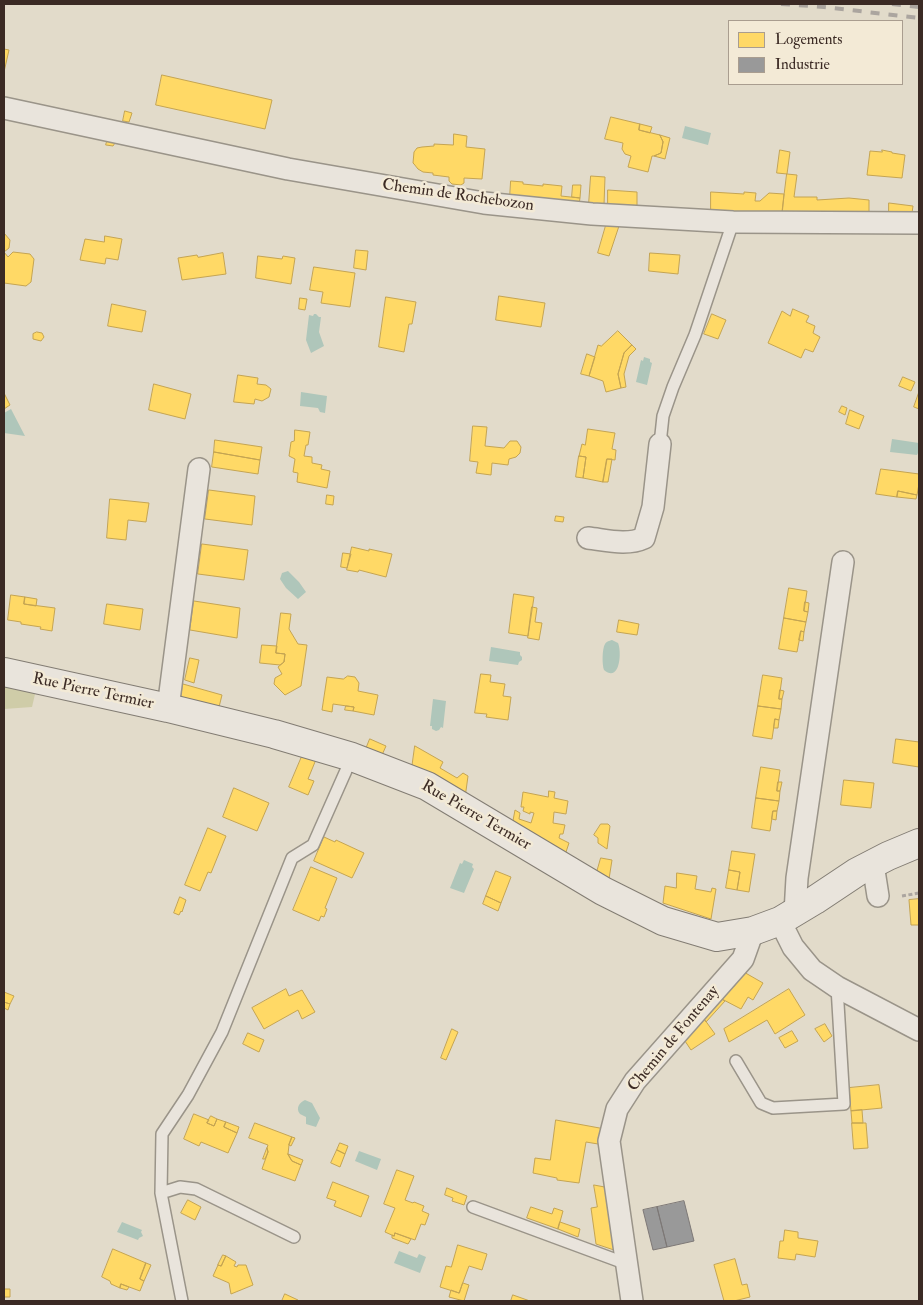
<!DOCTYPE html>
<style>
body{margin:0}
#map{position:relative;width:923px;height:1305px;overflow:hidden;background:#e2dbca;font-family:"IM FELL Double Pica",serif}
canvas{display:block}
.frame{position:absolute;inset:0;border:5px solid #3b2a24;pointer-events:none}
.legend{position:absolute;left:728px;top:20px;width:175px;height:65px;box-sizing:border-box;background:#f3ead6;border:1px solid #a99d8f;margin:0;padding:6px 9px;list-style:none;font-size:15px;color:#3b2a24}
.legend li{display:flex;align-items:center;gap:10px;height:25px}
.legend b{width:25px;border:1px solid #a99d8f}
</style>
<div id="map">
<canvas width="923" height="1305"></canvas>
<div class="frame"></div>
<ul class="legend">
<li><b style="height:14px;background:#ffd966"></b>Logements</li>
<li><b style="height:14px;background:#999"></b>Industrie</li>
</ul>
</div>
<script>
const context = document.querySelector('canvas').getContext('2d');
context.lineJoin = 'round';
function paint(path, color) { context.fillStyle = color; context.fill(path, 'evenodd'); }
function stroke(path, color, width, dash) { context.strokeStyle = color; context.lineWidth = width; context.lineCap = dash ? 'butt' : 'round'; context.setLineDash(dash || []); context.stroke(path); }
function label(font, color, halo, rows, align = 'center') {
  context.font = font + ' "IM FELL Double Pica",serif'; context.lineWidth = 5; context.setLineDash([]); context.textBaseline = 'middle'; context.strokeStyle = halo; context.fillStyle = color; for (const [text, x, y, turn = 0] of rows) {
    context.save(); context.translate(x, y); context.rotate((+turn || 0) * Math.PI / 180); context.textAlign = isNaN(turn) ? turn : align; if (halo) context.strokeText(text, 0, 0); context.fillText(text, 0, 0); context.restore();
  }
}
paint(new Path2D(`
 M 4,685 L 36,690 L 32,707 L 4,709 Z`), '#cfcca8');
paint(new Path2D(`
 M 685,126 L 711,133 L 708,145 L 682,138 Z
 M 314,314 L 316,314 L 319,317 L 321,317 L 319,332 L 324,346 L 311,353 L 306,340 L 309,315 L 313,316 Z
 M 644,357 L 650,359 L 650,362 L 652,363 L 647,385 L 636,382 L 641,360 L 643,361 Z
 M 301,392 L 327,396 L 325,413 L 320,412 L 318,408 L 300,406 Z
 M 11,409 L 25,436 L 4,433 L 4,413 Z
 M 892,439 L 919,443 L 919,453 L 918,453 L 917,455 L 890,452 Z
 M 288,571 L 299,582 L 306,592 L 298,599 L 286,588 L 280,579 L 282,573 Z
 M 612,640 L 618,643 C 622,652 620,683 604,670 C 602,665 602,649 605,644 C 607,641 609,641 612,640 Z
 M 491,647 L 520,652 L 520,655 L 522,657 L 522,660 L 519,662 L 518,665 L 489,661 Z
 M 433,699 L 446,701 L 443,728 L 441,727 L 439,730 L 436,731 L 432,729 L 432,726 L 430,726 Z
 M 464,860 L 473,864 L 472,867 L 474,869 L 464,893 L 450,888 L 460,863 L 462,864 Z
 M 305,1100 L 312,1103 L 320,1118 L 316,1127 L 306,1124 L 306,1117 C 304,1116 302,1115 300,1114 C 295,1108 300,1102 305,1100 Z
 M 359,1151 L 381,1159 L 377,1170 L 355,1161 Z
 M 122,1222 L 142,1230 L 141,1232 L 143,1236 L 139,1238 L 138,1240 L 117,1232 Z
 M 399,1251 L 417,1258 L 419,1254 L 426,1257 L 420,1273 L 394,1263 Z`), '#afc6ba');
const homes = new Path2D(`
 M 4,49 L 9,50 L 4,72 Z
 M 162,75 L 272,100 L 265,129 L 156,105 Z
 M 125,111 L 132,113 L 129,122 L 123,121 Z
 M 611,117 L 640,124 L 639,130 L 660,135 L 663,142 L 661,153 L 654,156 L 652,156 L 648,172 L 628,167 L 631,156 L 625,154 L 622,149 L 623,143 L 605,139 Z
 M 640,124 L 652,127 L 650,133 L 639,130 Z
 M 454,134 L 467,136 L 466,147 L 485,149 L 482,179 L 464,178 L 464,183 L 461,185 L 452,184 L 449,181 L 449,177 L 433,175 L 433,173 L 423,172 L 418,169 L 414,164 L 413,163 L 414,152 L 417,148 L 422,147 L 434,146 L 434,144 L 453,145 Z
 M 660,135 L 670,138 L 665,159 L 654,156 L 661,153 L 663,142 Z
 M 108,138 L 117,140 L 113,146 L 106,145 Z
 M 780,150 L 790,152 L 787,174 L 777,173 Z
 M 882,150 L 892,152 L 892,153 L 905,155 L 902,178 L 867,175 L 870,151 L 882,152 Z
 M 787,174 L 797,175 L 794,197 L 817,197 L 817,200 L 849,198 L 869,200 L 869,213 L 782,215 Z
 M 591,176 L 605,177 L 604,205 L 589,204 Z
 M 511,181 L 523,182 L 523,184 L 543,186 L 543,184 L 562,186 L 561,196 L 580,198 L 579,204 L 510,198 Z
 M 573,185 L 581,185 L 580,198 L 572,197 Z
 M 608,190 L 637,192 L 637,207 L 608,205 Z
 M 711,192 L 744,194 L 744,192 L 756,193 L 755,201 L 760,201 L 769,193 L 784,194 L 782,215 L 711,211 Z
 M 889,203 L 913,206 L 912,213 L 889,212 Z
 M 607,222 L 620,223 L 609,256 L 598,253 Z
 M 4,233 L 10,240 L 9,248 L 4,252 Z
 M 105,236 L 122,239 L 118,260 L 106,258 L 105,264 L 80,260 L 85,239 L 104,242 Z
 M 356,250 L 368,251 L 366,270 L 354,268 Z
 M 4,252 L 8,257 L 13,252 L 30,254 L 34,259 L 31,282 L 26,286 L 4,283 Z
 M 223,253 L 226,274 L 182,280 L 178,258 L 197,255 L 198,257 Z
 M 650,253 L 680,255 L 678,274 L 649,271 Z
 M 258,256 L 282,259 L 283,256 L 295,258 L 291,284 L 256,278 Z
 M 314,267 L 355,273 L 350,307 L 321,303 L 323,292 L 310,290 Z
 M 499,296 L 545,303 L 541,327 L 496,320 Z
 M 386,297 L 416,302 L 412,324 L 409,324 L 404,352 L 379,347 Z
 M 300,298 L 307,299 L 305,310 L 299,309 Z
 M 112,304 L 146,311 L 142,332 L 108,326 Z
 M 793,309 L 809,316 L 806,322 L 815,326 L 813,333 L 820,337 L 813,352 L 805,349 L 801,358 L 768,343 L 782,311 L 790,316 Z
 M 712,314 L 726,320 L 718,339 L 704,334 Z
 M 618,331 L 632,345 L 624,353 L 618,374 L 621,388 L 606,392 L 603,381 L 589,376 L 598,345 L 601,346 Z
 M 37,332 L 42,333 L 44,337 L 41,341 L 33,339 L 33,334 Z
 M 632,345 L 636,349 L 629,356 L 624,374 L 626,387 L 621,388 L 618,374 L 624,353 Z
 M 587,354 L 595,357 L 589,376 L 581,374 Z
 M 238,375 L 258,378 L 257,384 L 266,385 L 271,389 L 269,397 L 262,401 L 255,399 L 254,404 L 234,402 Z
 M 903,377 L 915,382 L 911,391 L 899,386 Z
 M 154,384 L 191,394 L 185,419 L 149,410 Z
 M 919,392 L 919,409 L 914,407 Z
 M 4,393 L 10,405 L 4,409 Z
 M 842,406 L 847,408 L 845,415 L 839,412 Z
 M 850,410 L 864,416 L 859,429 L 846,424 Z
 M 473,426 L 487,427 L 485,446 L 504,448 L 510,441 L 517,441 L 521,447 L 520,453 L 516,457 L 509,459 L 508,465 L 492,463 L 491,475 L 476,473 L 478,462 L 470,461 Z
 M 588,429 L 615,433 L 612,449 L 616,450 L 615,460 L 607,459 L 603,482 L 583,478 L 586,457 L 579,456 L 582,444 L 585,445 Z
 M 295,430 L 310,432 L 308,445 L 306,445 L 304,456 L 312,457 L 312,463 L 322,465 L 321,469 L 330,471 L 327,488 L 297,482 L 298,473 L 293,472 L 295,459 L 289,456 L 291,442 L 294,441 Z
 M 215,440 L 262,447 L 260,460 L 214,452 Z
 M 214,452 L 260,460 L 258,474 L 212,467 Z
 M 579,456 L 586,457 L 583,478 L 576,477 Z
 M 607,459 L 612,459 L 608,482 L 603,482 Z
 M 881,469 L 919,474 L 919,484 L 917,495 L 898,491 L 897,497 L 876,494 Z
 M 209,490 L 255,496 L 252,525 L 205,519 Z
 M 898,491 L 917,495 L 916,499 L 897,497 Z
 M 327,495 L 334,496 L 333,505 L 326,504 Z
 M 110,499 L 149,503 L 146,522 L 128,520 L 126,540 L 107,538 Z
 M 556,516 L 564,517 L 563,522 L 555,521 Z
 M 202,544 L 248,550 L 244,580 L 198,574 Z
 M 352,547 L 369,551 L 369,549 L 392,554 L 386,577 L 359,570 L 358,572 L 347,570 Z
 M 343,553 L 351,554 L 347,568 L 341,567 Z
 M 789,588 L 807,591 L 804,611 L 808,612 L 806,622 L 784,618 Z
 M 514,594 L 534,597 L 528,636 L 509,633 Z
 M 11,595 L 25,597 L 24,604 L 55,608 L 52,631 L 40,629 L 41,627 L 21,624 L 21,622 L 8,620 Z
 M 25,597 L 37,599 L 36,606 L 24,604 Z
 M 194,601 L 240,608 L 237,638 L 190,630 Z
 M 805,602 L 809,603 L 808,612 L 804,611 Z
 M 107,604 L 143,609 L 140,630 L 104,624 Z
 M 532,607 L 537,608 L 535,622 L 542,623 L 539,640 L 528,638 Z
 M 281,613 L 291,614 L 289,629 L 298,644 L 307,645 L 301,686 L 285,695 L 274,684 L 275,678 L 282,674 L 278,667 L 284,662 L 285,654 L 276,653 Z
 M 784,618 L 806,622 L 804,632 L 801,631 L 797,652 L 779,649 Z
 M 619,620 L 639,624 L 637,635 L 617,632 Z
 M 801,631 L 804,632 L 803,641 L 799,640 Z
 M 262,645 L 277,646 L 276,653 L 285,654 L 284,662 L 280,665 L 260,663 Z
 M 190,658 L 199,660 L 194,683 L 185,680 Z
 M 481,674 L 491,675 L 490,682 L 505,684 L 503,696 L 511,697 L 508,720 L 486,717 L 487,714 L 475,713 Z
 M 763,675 L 782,678 L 779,699 L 782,699 L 781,709 L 758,706 Z
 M 348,676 L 355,677 L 359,683 L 358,691 L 378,695 L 374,715 L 353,711 L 354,707 L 333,704 L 332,712 L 322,710 L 327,677 L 343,679 Z
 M 183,684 L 222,695 L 219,707 L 181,697 Z
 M 780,690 L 784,691 L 782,699 L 779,699 Z
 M 346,706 L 354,707 L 353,711 L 345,710 Z
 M 758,706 L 781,709 L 779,720 L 775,719 L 772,739 L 753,736 Z
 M 775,719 L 779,720 L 778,728 L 774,728 Z
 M 370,739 L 386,746 L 382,755 L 366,749 Z
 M 896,739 L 919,742 L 919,767 L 893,763 Z
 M 415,746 L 443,762 L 440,768 L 457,778 L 463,773 L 468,776 L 465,798 L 412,768 Z
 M 303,754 L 317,757 L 308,779 L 314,781 L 308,795 L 289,787 Z
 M 761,767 L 780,770 L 777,791 L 780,791 L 779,801 L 756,798 Z
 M 844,780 L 874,783 L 871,808 L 841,805 Z
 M 778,782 L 782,782 L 780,791 L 777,791 Z
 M 234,788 L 269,803 L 257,831 L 223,817 Z
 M 549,791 L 555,792 L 554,798 L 568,801 L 566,814 L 554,812 L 553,823 L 565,825 L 563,834 L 560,834 L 559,838 L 569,843 L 565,855 L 512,826 L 515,810 L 520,813 L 519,819 L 531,823 L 534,813 L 530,812 L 530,814 L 523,811 L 524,807 L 521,807 L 523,792 L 548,797 Z
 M 756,798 L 779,801 L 777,811 L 773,811 L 770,831 L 752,828 Z
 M 773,811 L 777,811 L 776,820 L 772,819 Z
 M 601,824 L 608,824 L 610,826 L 607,849 L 598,843 L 598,838 L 594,835 Z
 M 208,828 L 226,836 L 211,873 L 208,872 L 200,891 L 185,885 Z
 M 324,837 L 335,842 L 336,840 L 364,853 L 352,878 L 314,861 Z
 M 732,851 L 755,854 L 749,892 L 737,890 L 740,872 L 729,870 Z
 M 601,858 L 612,860 L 609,879 L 597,872 Z
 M 311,867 L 337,878 L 325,908 L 327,909 L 324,917 L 321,916 L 319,921 L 293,910 Z
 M 729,870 L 740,872 L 737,890 L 726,888 Z
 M 496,871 L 511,877 L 501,903 L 486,896 Z
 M 677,873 L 697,876 L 695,889 L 711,892 L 712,888 L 716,889 L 711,919 L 663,903 L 665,886 L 676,888 Z
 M 486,896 L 501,903 L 498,911 L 483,904 Z
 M 180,897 L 186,900 L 182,912 L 181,911 L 179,915 L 174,913 Z
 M 919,899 L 919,925 L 911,925 L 909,900 Z
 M 742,971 L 763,983 L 753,1000 L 748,997 L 741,1009 L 718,997 L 731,985 L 734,986 Z
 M 286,989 L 289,996 L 302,990 L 315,1012 L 302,1019 L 298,1010 L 264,1029 L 252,1008 Z
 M 789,989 L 805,1015 L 775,1034 L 767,1020 L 729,1042 L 724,1029 Z
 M 4,992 L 14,996 L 10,1004 L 4,1002 Z
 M 718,997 L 725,1001 L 706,1022 L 702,1016 Z
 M 4,1002 L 10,1004 L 8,1010 L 4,1008 Z
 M 702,1016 L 715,1034 L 691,1050 L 683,1038 Z
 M 825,1024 L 832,1036 L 824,1042 L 815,1029 Z
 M 452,1029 L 458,1032 L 446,1060 L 441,1058 Z
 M 792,1031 L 798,1041 L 785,1048 L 779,1038 Z
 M 248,1033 L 264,1040 L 259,1052 L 243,1044 Z
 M 879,1085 L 882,1108 L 851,1111 L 849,1088 Z
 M 862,1110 L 863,1123 L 852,1123 L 851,1111 Z
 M 194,1114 L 209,1120 L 207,1123 L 214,1126 L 217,1119 L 226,1122 L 224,1127 L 237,1133 L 228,1153 L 201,1142 L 199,1146 L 184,1139 Z
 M 211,1116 L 217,1119 L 214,1126 L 207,1123 Z
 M 556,1120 L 605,1129 L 604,1145 L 586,1142 L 579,1183 L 557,1180 L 557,1178 L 533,1173 L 535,1158 L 550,1160 Z
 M 226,1122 L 239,1127 L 237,1133 L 224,1127 Z
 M 255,1123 L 292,1137 L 289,1145 L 288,1154 L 292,1161 L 301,1165 L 295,1181 L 262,1169 L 268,1152 L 267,1148 L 268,1145 L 249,1138 Z
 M 852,1123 L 866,1123 L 868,1148 L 854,1149 Z
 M 292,1137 L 295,1138 L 291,1146 L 289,1145 Z
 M 340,1143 L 348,1146 L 345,1154 L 337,1150 Z
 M 267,1148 L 268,1152 L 265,1159 L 263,1159 Z
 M 337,1150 L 345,1154 L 340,1167 L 331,1163 Z
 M 288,1154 L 303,1160 L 301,1165 L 292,1161 Z
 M 397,1170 L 414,1176 L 405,1200 L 413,1203 L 414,1202 L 424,1206 L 422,1211 L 429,1214 L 425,1225 L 421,1224 L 415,1240 L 395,1233 L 394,1236 L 385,1232 L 395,1208 L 384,1204 Z
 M 333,1182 L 369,1196 L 361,1217 L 334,1206 L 336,1201 L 327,1198 Z
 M 594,1185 L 610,1188 L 617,1251 L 596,1244 L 591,1208 L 597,1207 Z
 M 447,1188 L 467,1196 L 464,1205 L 452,1201 L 453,1198 L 445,1195 Z
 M 188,1200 L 201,1207 L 195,1220 L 181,1213 Z
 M 531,1207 L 552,1214 L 554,1208 L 563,1211 L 558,1229 L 527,1218 Z
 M 560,1222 L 580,1229 L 578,1237 L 558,1229 Z
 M 785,1230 L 798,1232 L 798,1238 L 818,1241 L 815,1257 L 796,1254 L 795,1260 L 778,1258 L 780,1241 L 783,1241 Z
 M 395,1233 L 411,1239 L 408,1244 L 392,1238 L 392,1235 L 394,1236 Z
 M 458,1245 L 487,1254 L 482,1270 L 469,1266 L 459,1293 L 440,1287 L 446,1266 L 451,1267 Z
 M 113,1249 L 146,1263 L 140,1279 L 144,1281 L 140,1291 L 121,1284 L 120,1288 L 111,1284 L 110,1281 L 102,1277 Z
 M 223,1255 L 226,1256 L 221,1266 L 218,1265 Z
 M 226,1256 L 236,1262 L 234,1266 L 237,1267 L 238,1265 L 246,1265 L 253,1285 L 231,1294 L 229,1283 L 213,1276 L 218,1265 L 221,1266 Z
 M 735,1259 L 742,1285 L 747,1284 L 750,1297 L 734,1301 L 724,1301 L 714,1265 Z
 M 146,1263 L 151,1265 L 144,1281 L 140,1279 Z
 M 463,1283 L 469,1285 L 464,1301 L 449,1297 L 451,1290 L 459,1293 Z
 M 121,1284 L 129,1287 L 127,1290 L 120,1288 Z
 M 4,1289 L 10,1289 L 10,1297 L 4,1297 Z
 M 285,1294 L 298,1300 L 298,1301 L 282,1301 Z
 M 513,1295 L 530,1301 L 511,1301 Z`);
paint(homes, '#ffd966');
stroke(homes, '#c4a452', 1);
const industry = new Path2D(`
 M 684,1201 L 694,1241 L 667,1247 L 657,1207 Z
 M 657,1207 L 667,1247 L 653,1250 L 643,1210 Z`);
paint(industry, '#999');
stroke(industry, '#7d7876', 1);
const lane = new Path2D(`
 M 660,444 L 663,416 L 673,387 L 695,335 L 733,222
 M 736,1061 L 761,1103 L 773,1108 L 844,1104 L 837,987
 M 161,1193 L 162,1134 L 188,1095 L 222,1032 L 292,858 L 313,845 L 352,757
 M 473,1207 L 627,1264
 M 182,1301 L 161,1193 L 180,1187 L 196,1189 L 294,1237`);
const street = new Path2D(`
 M 4,108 L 288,169 L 484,203 L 592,214 L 733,222 L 919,223
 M 588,538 C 606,540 627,546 644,538 L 653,507 L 660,444
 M 168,708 L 199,469
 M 873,864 L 878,896
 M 795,913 L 797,878 L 843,562
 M 780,921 L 793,947 L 812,970 L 837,987 L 919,1030
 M 632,1301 L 609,1141 L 617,1109 L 635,1081 L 743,959 L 753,931`);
const secondary = new Path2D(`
 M 4,672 L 168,708 L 274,734 L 352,757 L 427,786 L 603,891 L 663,921 L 717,937 L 753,931 L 780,921 L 815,900 L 857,872 L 888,856 L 919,843`);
stroke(lane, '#9a9489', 14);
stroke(street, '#9a9489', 24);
stroke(secondary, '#827c73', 30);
stroke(new Path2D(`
 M 902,896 L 919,893`), '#aba59f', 3, [4, 2.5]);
stroke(lane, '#e9e4dc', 11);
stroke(street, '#e9e4dc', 21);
stroke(secondary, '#e9e4dc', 28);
stroke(new Path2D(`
 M 781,4 L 824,7 L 919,18
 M 892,4 L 919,7`), '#aba59f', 4, [9, 9]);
label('16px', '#3b2a24', '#f3ead6', [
 ["Chemin de Rochebozon",458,196,8],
 ["Rue Pierre Termier",93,692,12],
 ["Rue Pierre Termier",476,816,30],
 ["Chemin de Fontenay",674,1039,-50]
]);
</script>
